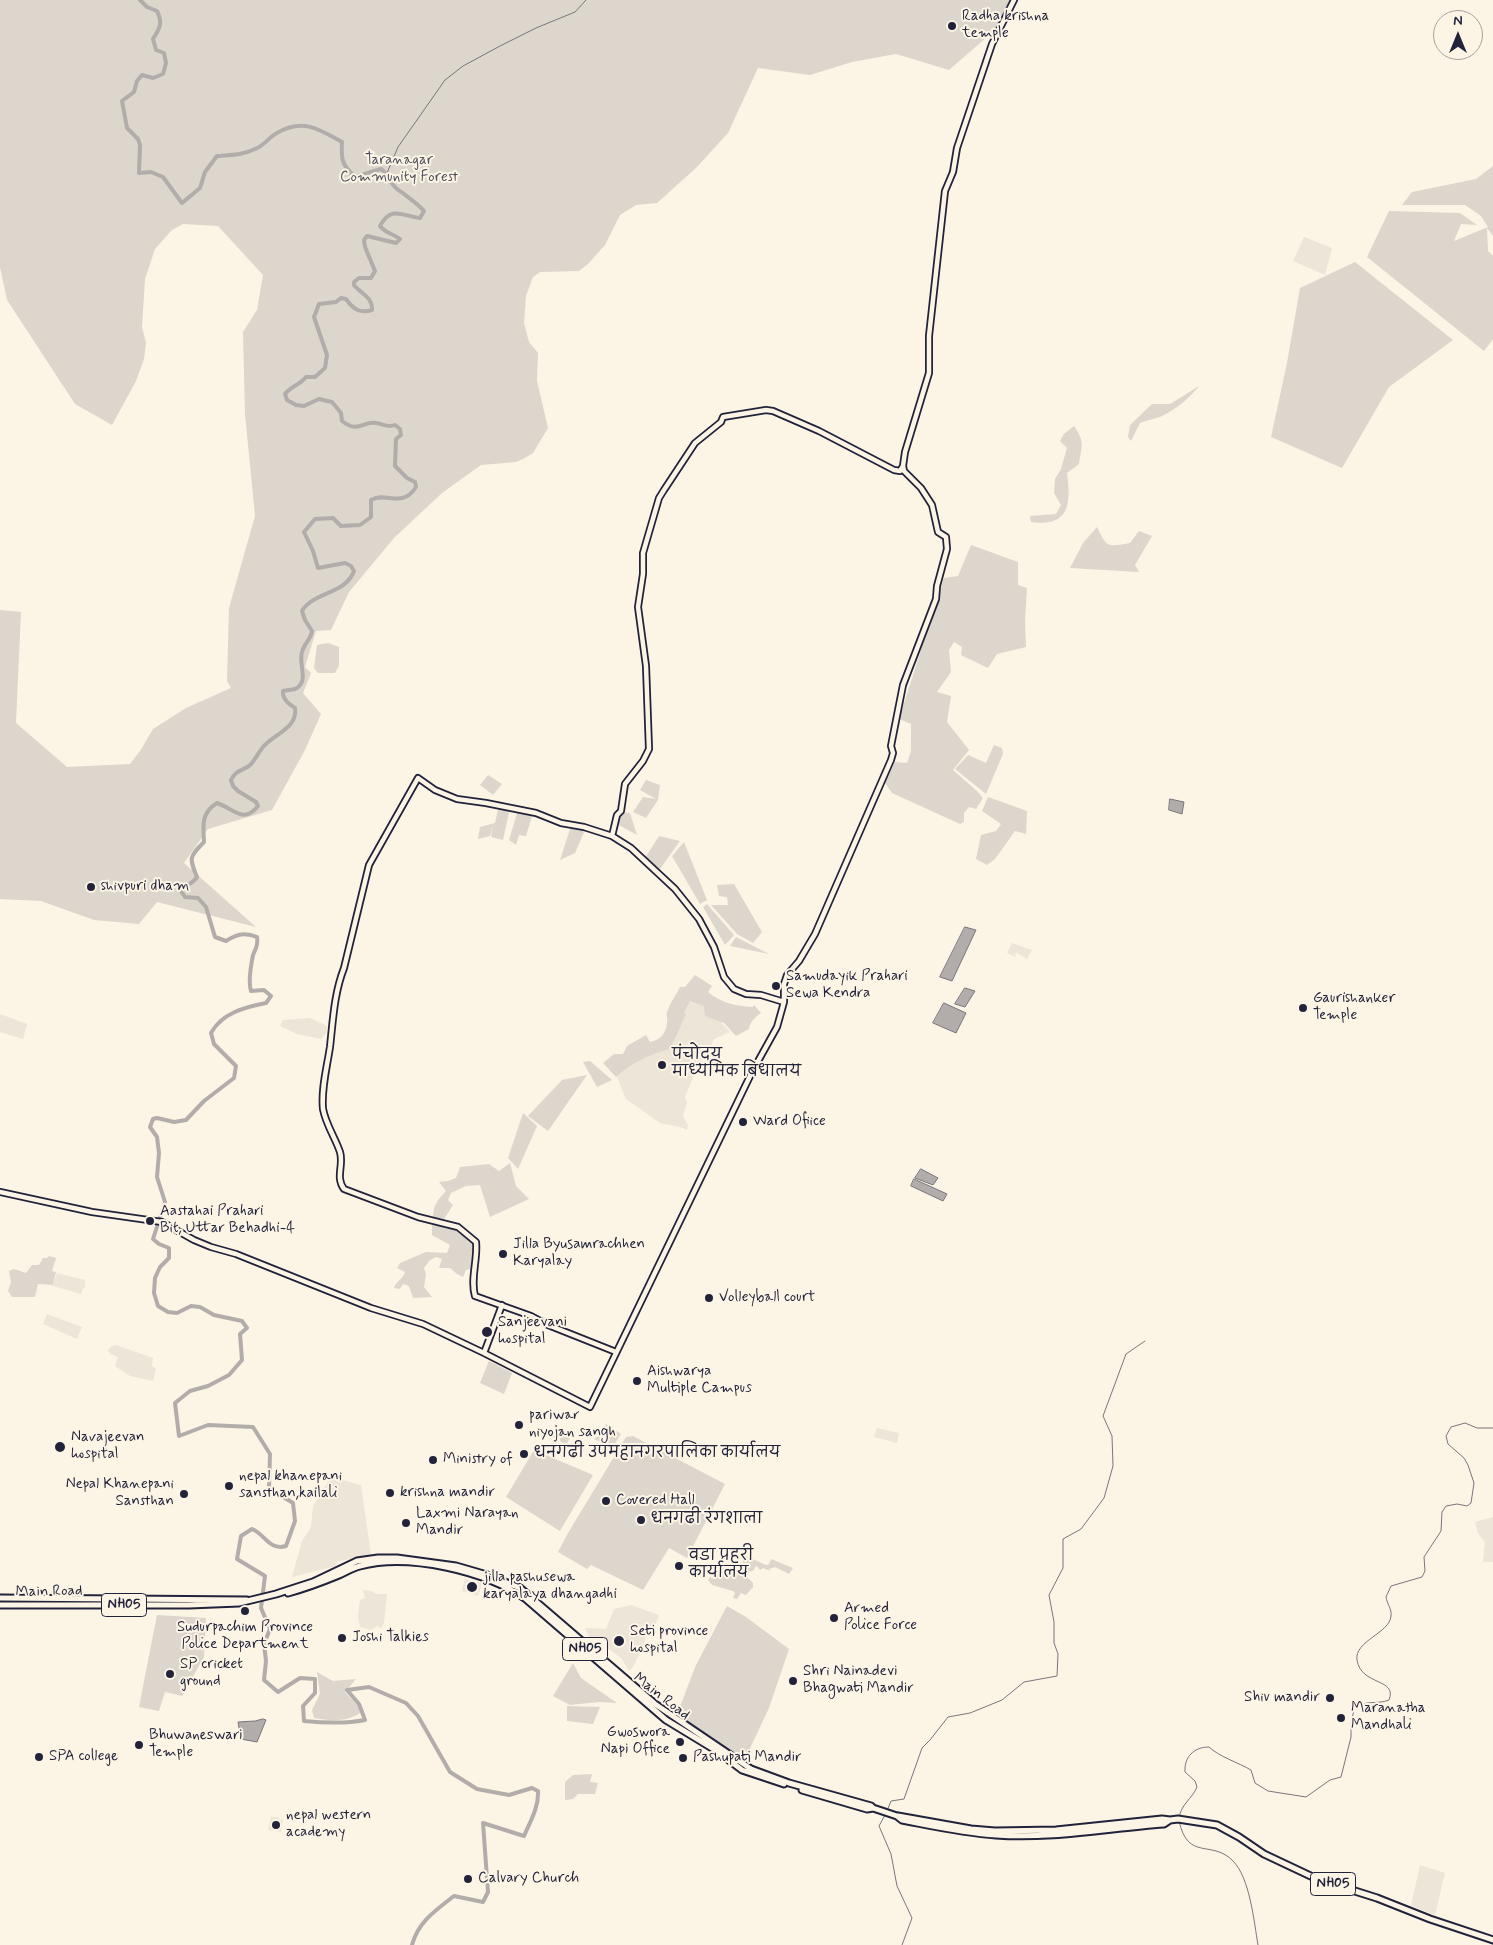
<!DOCTYPE html>
<meta charset="utf-8">
<style>
body{margin:0}
#map{position:relative;width:1493px;height:1945px;overflow:hidden;background:#fcf5e5;font-family:Mynerve,sans-serif}
canvas{display:block}
.north{position:absolute;left:1433px;top:10px;width:50px;height:50px;box-sizing:border-box;background:#fcf5e5;border:1px solid #a5a1a1;border-radius:50%;rotate:0deg;font-size:14px;font-weight:700;line-height:20px;text-align:center;color:#22223b}
.north::after{content:'';display:block;margin:auto;width:18px;height:22px;background:#22223b;clip-path:polygon(50% 0,100% 100%,50% 72%,0 100%)}
</style>
<div id="map">
<canvas width="1493" height="1945"></canvas>
<div class="north">N</div>
</div>
<script>
const context = document.querySelector('canvas').getContext('2d');
context.lineJoin = 'round';
function paint(path, color) { context.fillStyle = color; context.fill(path, 'evenodd'); }
function stroke(path, color, width, dash) { context.strokeStyle = color; context.lineWidth = width; context.lineCap = dash ? 'butt' : 'round'; context.setLineDash(dash || []); context.stroke(path); }
function label(font, color, halo, rows, align = 'center') {
  context.font = font + ' Mynerve,"Playpen Sans Deva",sans-serif'; context.lineWidth = 4; context.setLineDash([]); context.textBaseline = 'middle'; context.strokeStyle = halo; context.fillStyle = color; for (const [text, x, y, turn = 0] of rows) {
    context.save(); context.translate(x, y); context.rotate((+turn || 0) * Math.PI / 180); context.textAlign = isNaN(turn) ? turn : align; if (halo) context.strokeText(text, 0, 0); context.fillText(text, 0, 0); context.restore();
  }
}
paint(new Path2D(`
 M 1304,237 L 1332,248 L 1325,275 L 1293,261 Z
 M 1012,943 L 1032,950 L 1027,959 L 1017,953 L 1015,953 L 1016,957 L 1007,953 Z
 M 685,1001 L 705,1004 L 730,1032 L 714,1039 L 705,1058 L 700,1061 L 685,1097 L 687,1103 L 683,1116 L 688,1125 L 687,1130 L 680,1127 L 660,1123 L 626,1099 L 616,1075 L 621,1068 L 657,1048 Z
 M 0,1014 L 27,1024 L 23,1039 L 0,1032 Z
 M 310,1018 L 327,1026 L 326,1033 L 321,1039 L 297,1034 L 280,1026 L 283,1020 Z
 M 57,1273 L 85,1280 L 85,1288 L 83,1288 L 81,1294 L 53,1286 Z
 M 47,1314 L 82,1327 L 77,1339 L 43,1324 Z
 M 116,1345 L 153,1358 L 152,1366 L 156,1369 L 153,1381 L 130,1376 L 115,1366 L 118,1357 L 110,1354 L 108,1350 L 112,1346 Z
 M 877,1428 L 899,1433 L 897,1443 L 874,1437 Z
 M 331,1477 L 361,1485 L 371,1555 L 357,1557 L 337,1562 L 336,1566 L 292,1577 L 302,1541 L 311,1527 L 313,1506 Z
 M 1493,1517 L 1493,1562 L 1483,1562 L 1485,1542 L 1478,1533 L 1475,1522 Z
 M 465,1579 L 482,1583 L 478,1596 L 462,1591 Z
 M 364,1590 L 372,1591 L 376,1594 L 387,1594 L 384,1623 L 381,1628 L 377,1626 L 371,1630 L 360,1627 L 358,1617 L 359,1606 L 360,1600 L 365,1598 L 363,1591 Z
 M 631,1605 L 659,1615 L 656,1623 L 647,1632 L 644,1645 L 633,1667 L 629,1671 L 622,1659 L 609,1649 L 603,1652 L 589,1637 L 585,1628 L 606,1629 L 614,1609 Z
 M 271,1817 L 279,1817 L 279,1819 L 283,1820 L 281,1832 L 268,1830 Z
 M 1420,1865 L 1445,1873 L 1435,1915 L 1411,1906 Z`), '#ece5d8');
paint(new Path2D(`
 M 0,0 L 1014,0 L 1002,24 L 949,70 L 896,54 L 852,62 L 810,75 L 758,68 L 728,133 L 696,168 L 657,203 L 636,205 L 620,215 L 605,245 L 588,264 L 579,271 L 540,272 L 533,277 L 526,296 L 524,323 L 529,342 L 538,353 L 537,381 L 548,428 L 533,453 L 523,459 L 516,462 L 481,465 L 442,493 L 394,538 L 349,592 L 331,630 L 316,631 L 305,667 L 311,673 L 303,693 L 321,714 L 305,750 L 272,810 L 208,829 L 184,863 L 256,927 L 157,902 L 139,924 L 94,920 L 41,901 L 0,899 L 0,610 L 21,612 L 16,723 L 67,767 L 130,764 L 140,751 L 153,729 L 186,708 L 231,688 L 227,681 L 229,608 L 255,516 L 245,414 L 243,332 L 257,310 L 263,275 L 218,226 L 183,224 L 172,230 L 155,249 L 145,279 L 142,327 L 146,343 L 144,359 L 136,381 L 112,425 L 75,404 L 7,300 L 0,267 Z
 M 1493,166 L 1493,236 L 1487,228 L 1488,251 L 1493,256 L 1493,339 L 1484,351 L 1367,257 L 1389,211 L 1460,213 L 1477,225 L 1461,224 L 1454,241 L 1488,227 L 1481,216 L 1465,205 L 1402,205 L 1412,192 L 1476,179 Z
 M 1355,262 L 1453,340 L 1389,387 L 1342,468 L 1271,437 L 1287,363 L 1300,288 Z
 M 1199,386 C 1189,399 1175,410 1160,417 C 1154,419 1147,420 1140,423 L 1131,441 L 1128,437 L 1130,425 L 1152,404 L 1170,404 Z
 M 1074,426 C 1085,442 1082,445 1079,464 L 1067,473 C 1071,504 1070,527 1031,522 L 1030,516 L 1056,514 L 1061,505 L 1054,493 L 1055,479 L 1061,469 L 1067,448 L 1060,441 L 1064,434 Z
 M 1097,527 C 1107,548 1107,547 1130,543 L 1139,531 L 1152,536 L 1135,565 L 1139,572 L 1070,568 L 1083,543 Z
 M 971,545 L 1018,562 L 1018,585 L 1027,588 L 1025,620 L 1026,647 L 997,654 L 988,668 L 961,655 L 962,647 L 954,642 L 949,650 L 951,672 L 937,692 L 951,696 L 947,722 L 969,750 L 953,770 L 977,791 L 983,798 L 976,809 L 969,807 L 964,813 L 964,822 L 960,824 L 892,793 L 885,783 L 895,762 L 907,763 L 911,751 L 911,724 L 899,719 L 944,578 L 958,576 Z
 M 328,643 L 339,647 L 339,666 L 335,673 L 318,673 L 314,668 L 317,645 Z
 M 994,745 L 1002,748 L 1003,754 L 986,794 L 955,769 L 968,755 L 986,763 Z
 M 488,775 L 502,784 L 493,795 L 480,785 Z
 M 646,780 L 660,785 L 658,800 L 646,818 L 633,812 L 643,797 L 656,799 L 640,790 Z
 M 988,797 L 1027,811 L 1026,834 L 1015,831 L 995,859 L 987,865 L 976,859 L 981,835 L 996,831 L 1001,824 L 982,811 Z
 M 510,808 L 503,840 L 491,837 L 493,826 L 490,836 L 478,839 L 480,827 L 495,823 L 498,810 Z
 M 518,810 L 532,816 L 526,836 L 519,835 L 516,845 L 509,840 Z
 M 622,812 L 630,813 L 637,835 L 617,824 Z
 M 571,826 L 585,830 L 575,853 L 560,860 Z
 M 659,836 L 680,841 L 660,869 L 645,858 Z
 M 684,842 L 707,900 L 700,904 L 672,856 Z
 M 734,884 L 762,932 L 753,943 L 737,934 L 711,905 L 728,905 L 727,897 L 719,896 L 717,885 Z
 M 707,904 L 734,935 L 725,945 L 703,907 Z
 M 736,937 L 769,954 L 730,946 Z
 M 695,975 L 712,986 L 708,992 C 721,1003 735,1006 753,1007 L 754,1005 L 761,1013 C 755,1017 750,1022 749,1029 L 736,1036 L 724,1023 L 705,1016 L 704,1006 L 690,1001 L 684,1013 L 686,1014 C 680,1026 677,1037 669,1049 C 649,1055 632,1062 616,1077 L 603,1063 L 614,1054 L 623,1054 L 627,1046 L 646,1035 L 650,1042 C 660,1040 666,1034 667,1023 C 668,1019 666,1016 667,1012 C 670,1003 676,995 680,987 L 685,987 Z
 M 590,1061 L 612,1080 L 597,1087 L 583,1062 Z
 M 587,1075 L 548,1131 L 528,1116 L 562,1080 Z
 M 523,1113 L 537,1126 L 518,1169 L 508,1158 Z
 M 510,1163 L 516,1186 L 529,1199 L 490,1217 L 480,1185 L 466,1186 L 451,1193 L 448,1200 L 453,1205 L 444,1219 L 433,1217 C 433,1206 438,1199 446,1191 L 439,1182 L 448,1181 L 456,1178 L 460,1167 L 489,1164 L 499,1171 Z
 M 432,1222 C 441,1224 455,1225 461,1231 C 466,1235 469,1240 474,1243 L 474,1254 L 470,1269 L 466,1270 L 463,1277 L 457,1274 L 450,1268 L 439,1268 L 442,1259 L 436,1257 L 430,1260 L 424,1268 L 426,1274 L 424,1287 L 432,1297 L 413,1298 L 409,1286 L 403,1284 L 400,1289 L 394,1288 C 396,1281 403,1279 405,1272 L 397,1268 L 400,1263 L 426,1252 L 447,1253 L 450,1245 L 432,1235 Z
 M 49,1256 L 56,1258 L 52,1271 L 56,1272 L 53,1285 L 38,1284 L 35,1297 L 12,1297 L 8,1291 L 11,1282 L 9,1271 L 14,1269 L 26,1273 L 32,1265 L 39,1265 L 43,1258 L 47,1258 Z
 M 489,1361 L 512,1373 L 504,1394 L 480,1383 Z
 M 606,1424 L 621,1434 L 612,1448 L 594,1439 L 603,1432 Z
 M 554,1428 L 571,1436 L 566,1445 L 560,1441 L 560,1438 L 556,1436 L 555,1438 L 549,1435 Z
 M 633,1436 L 725,1484 L 687,1558 L 669,1548 L 643,1590 L 591,1565 L 587,1569 L 558,1552 L 568,1533 L 626,1437 Z
 M 534,1450 L 593,1475 L 560,1531 L 506,1497 Z
 M 746,1556 L 766,1565 L 769,1564 L 771,1559 L 793,1568 L 789,1574 L 775,1567 L 769,1569 L 771,1571 L 763,1568 L 760,1570 L 757,1566 L 755,1567 L 754,1570 L 749,1572 L 747,1577 L 753,1583 L 753,1587 L 746,1595 L 741,1593 L 737,1599 L 733,1598 L 735,1593 L 733,1591 L 712,1585 L 708,1580 L 710,1577 L 714,1579 L 715,1575 L 722,1568 L 726,1571 L 727,1574 L 744,1572 L 745,1566 L 742,1562 Z
 M 727,1606 L 746,1617 L 789,1649 L 769,1708 L 744,1761 L 676,1717 L 696,1665 Z
 M 157,1615 L 206,1618 L 204,1657 L 182,1696 L 165,1692 L 159,1711 L 139,1707 Z
 M 573,1663 L 581,1678 L 617,1703 L 599,1702 L 570,1705 L 553,1696 Z
 M 317,1672 L 333,1681 L 356,1679 L 345,1692 L 358,1706 L 360,1713 C 348,1722 329,1721 314,1718 L 312,1710 L 320,1694 Z
 M 567,1706 L 600,1707 L 593,1724 L 567,1721 Z
 M 592,1774 L 590,1782 L 598,1783 L 595,1794 L 578,1794 L 573,1799 L 565,1800 L 565,1782 L 573,1775 Z`), '#dcd6cc');
const water = new Path2D(`
 M 1170,799 L 1184,802 L 1182,814 L 1169,810 Z
 M 965,927 L 976,930 L 952,981 L 940,977 Z
 M 965,988 L 975,991 L 965,1007 L 955,1004 Z
 M 944,1003 L 966,1013 L 956,1033 L 933,1023 Z
 M 921,1169 L 938,1178 L 933,1185 L 915,1178 Z
 M 914,1179 L 947,1194 L 943,1201 L 911,1186 Z
 M 263,1719 L 266,1720 L 257,1742 L 241,1739 L 238,1722 L 255,1721 Z`);
paint(water, '#b2adab');
stroke(water, '#78757e', 1);
stroke(new Path2D(`
 M 387,173 L 398,147 L 445,80 L 463,66 L 500,46 L 536,28 L 575,12 L 586,0
 M 887,1811 L 891,1801 L 904,1799 L 922,1748 L 930,1740 L 948,1717 L 970,1713 L 1002,1700 L 1024,1682 L 1057,1676 L 1058,1654 L 1054,1643 L 1054,1622 L 1049,1595 L 1063,1568 L 1063,1539 L 1081,1529 L 1104,1498 L 1113,1466 L 1112,1436 L 1103,1416 L 1126,1354 L 1145,1341
 M 885,1815 L 879,1826 L 891,1854 L 897,1886 L 912,1918 L 902,1945
 M 1179,1818 C 1181,1804 1192,1799 1197,1787 L 1195,1781 L 1185,1772 C 1184,1757 1194,1747 1209,1747 C 1218,1756 1239,1763 1251,1770 L 1255,1783 L 1268,1791 L 1306,1797 L 1330,1780 L 1341,1777 L 1351,1737 L 1351,1725 L 1354,1709 C 1365,1699 1377,1705 1389,1700 C 1398,1678 1361,1686 1357,1660 C 1354,1641 1390,1633 1391,1616 C 1392,1609 1387,1604 1386,1597 L 1391,1586 L 1422,1577 L 1425,1571 L 1424,1557 L 1441,1531 L 1442,1512 L 1446,1506 L 1457,1504 L 1467,1506 L 1471,1503 L 1474,1483 L 1468,1465 L 1464,1458 L 1448,1444 L 1446,1436 L 1451,1427 L 1465,1423 L 1477,1428 L 1493,1428
 M 1179,1821 C 1188,1862 1212,1839 1233,1861 C 1250,1878 1254,1922 1258,1945`), '#78757e', 1);
stroke(new Path2D(`
 M 140,0 L 147,7 L 157,11 C 163,23 160,28 153,39 L 156,50 L 164,53 L 166,63 L 163,74 L 153,78 L 142,75 L 137,81 L 134,92 L 122,101 L 127,128 L 138,139 L 140,145 L 139,173 L 151,172 L 163,177 L 182,203 L 200,188 L 205,172 L 217,156 C 231,155 243,155 255,149 C 264,146 269,137 277,133 C 303,118 319,129 342,142 C 341,160 342,165 355,177 L 381,169 C 390,175 389,182 396,188 C 406,196 415,201 424,211 L 420,218 C 402,216 391,205 380,226 C 385,233 394,234 400,239 L 396,243 L 367,236 L 364,240 L 365,247 L 375,271 L 371,278 L 359,278 L 354,282 L 354,285 C 361,294 373,297 372,310 C 360,314 353,309 346,299 L 341,298 L 336,302 L 319,304 L 314,317 L 327,355 L 325,368 L 315,377 L 306,377 C 300,385 291,386 285,394 L 287,400 L 296,405 L 304,406 L 319,399 L 332,402 L 341,413 L 342,421 C 359,434 362,421 376,423 C 383,424 388,428 395,425 L 400,429 L 401,435 L 396,439 L 395,466 L 407,478 L 415,482 L 416,487 C 402,509 386,491 371,500 L 371,517 L 360,525 L 341,526 L 333,518 L 315,519 L 304,532 L 313,551 L 318,568 L 345,563 L 351,566 L 354,571 C 346,594 313,592 302,611 L 305,620 L 312,631 C 311,639 304,644 302,652 C 298,664 310,682 295,689 C 292,690 287,690 283,691 C 282,699 289,704 295,708 C 298,728 274,734 263,747 C 258,753 254,762 249,766 C 241,771 235,771 231,780 L 233,786 L 238,791 L 256,802 L 258,806 C 243,825 233,808 217,803 C 201,813 203,825 204,842 C 189,857 189,858 197,877 C 193,884 186,884 181,891 L 185,897 L 198,898 L 206,907 L 215,937 L 226,941 C 237,934 245,932 257,937 C 258,945 256,948 253,955 C 251,965 248,982 251,991 L 264,990 L 271,996 L 266,1003 C 245,1007 222,1013 211,1033 L 214,1044 L 236,1066 L 234,1078 L 204,1101 L 186,1120 L 174,1122 L 157,1118 L 153,1119 L 150,1127 L 157,1137 L 159,1153 L 157,1177 L 165,1202 L 153,1239 L 159,1244 L 169,1248 L 169,1258 L 160,1267 L 155,1278 L 154,1293 L 158,1306 L 168,1312 L 177,1313 L 191,1306 L 200,1307 L 214,1315 L 242,1321 L 247,1328 L 240,1334 L 242,1360 L 229,1375 L 208,1386 L 190,1391 L 175,1403 L 179,1436 L 208,1425 L 253,1427 L 270,1454 L 269,1488 L 293,1503 L 295,1521 L 286,1546 C 269,1551 265,1534 252,1529 L 241,1536 L 237,1559 L 265,1576 L 261,1608 L 270,1629 L 264,1644 L 266,1661 L 264,1680 L 278,1692 L 300,1678 L 315,1679 L 315,1693 L 303,1706 L 304,1721 C 325,1723 345,1724 365,1720 L 359,1704 L 347,1690 L 369,1687 L 406,1703 L 418,1716 L 450,1772 L 477,1789 L 509,1795 L 532,1788 L 538,1791 C 539,1807 530,1822 524,1836 L 483,1823 L 488,1892 L 483,1902 L 454,1896 C 436,1910 418,1922 412,1945`), '#b2adab', 4);
const secondary = new Path2D(`
 M 612,836 L 617,815 L 621,811 L 625,784 L 643,761 L 649,749 L 646,666 L 638,607 L 643,574 L 643,553 L 659,498 L 664,490 L 695,443 L 721,422 L 723,417 L 766,410 L 773,411 L 819,431 L 894,470 L 900,471 L 903,466
 M 0,1192 L 92,1212 L 162,1222 L 194,1240 L 211,1247 L 236,1254 L 371,1308 L 423,1324 L 484,1353 L 590,1407 L 752,1072 L 777,1027 L 784,1002 L 784,984 L 787,975 L 799,961 L 815,934 L 891,760 L 893,753 L 891,746 L 903,685 L 936,599 L 937,586 L 947,549 L 946,537 L 938,532 L 932,505 L 921,488 L 904,471 L 903,466 L 905,452 L 929,373 L 929,336 L 945,191 L 953,172 L 957,148 L 992,44 L 1014,0
 M 616,1352 L 548,1325 L 531,1316 L 475,1296 C 470,1279 478,1259 476,1242 L 458,1227 L 418,1217 L 344,1189 C 335,1177 344,1165 340,1152 C 335,1137 326,1125 323,1109 C 321,1089 327,1067 330,1047 C 333,1020 334,994 344,968 L 369,865 L 418,778 L 435,790 L 457,799 L 486,803 L 536,813 L 561,823 L 584,827 L 612,836 L 631,848 L 675,889 L 699,919 L 714,947 L 724,977 L 734,989 L 746,994 L 761,995 L 784,1002
 M 484,1353 L 502,1305`);
const primary = new Path2D(`
 M 288,1593 C 306,1588 322,1582 339,1575 C 346,1572 352,1568 360,1566 C 409,1553 485,1571 526,1599 L 666,1720 L 717,1751 L 742,1770 L 784,1784
 M 0,1598 L 247,1600
 M 0,1605 L 189,1605 L 239,1603 L 276,1594 L 313,1582 L 357,1561 L 378,1558 L 397,1558 L 456,1566 L 487,1575 L 520,1588 L 655,1704 L 751,1769 L 789,1783 L 871,1806 L 873,1808 L 897,1816 L 902,1820 C 933,1826 964,1833 996,1835 C 1052,1839 1108,1828 1164,1824 L 1170,1820 L 1178,1819 L 1217,1825 L 1239,1837 L 1264,1854 L 1317,1879 L 1377,1898 L 1430,1919 L 1493,1940
 M 802,1790 L 867,1809 L 873,1808
 M 898,1816 L 971,1829 L 995,1831 L 1056,1830 L 1162,1819 L 1170,1820`);
stroke(secondary, '#22223b', 8);
stroke(primary, '#22223b', 9);
stroke(secondary, '#fcf5e5', 4.5);
stroke(primary, '#fcf5e5', 5);
for (const [x, y, r, color] of [
 [952,26,5,"#22223b"],
 [91,887,5,"#22223b"],
 [776,986,5,"#22223b"],
 [1303,1008,5,"#22223b"],
 [662,1065,5,"#22223b"],
 [743,1122,5,"#22223b"],
 [150,1221,5,"#22223b"],
 [503,1254,5,"#22223b"],
 [709,1298,5,"#22223b"],
 [487,1332,6,"#22223b"],
 [637,1381,5,"#22223b"],
 [519,1425,5,"#22223b"],
 [60,1447,6,"#22223b"],
 [524,1454,5,"#22223b"],
 [433,1460,5,"#22223b"],
 [229,1486,5,"#22223b"],
 [390,1493,5,"#22223b"],
 [184,1494,5,"#22223b"],
 [606,1501,5,"#22223b"],
 [641,1520,5,"#22223b"],
 [406,1523,5,"#22223b"],
 [679,1566,5,"#22223b"],
 [472,1587,6,"#22223b"],
 [245,1611,5,"#22223b"],
 [834,1618,5,"#22223b"],
 [342,1638,5,"#22223b"],
 [619,1641,6,"#22223b"],
 [170,1674,5,"#22223b"],
 [793,1681,5,"#22223b"],
 [1330,1698,5,"#22223b"],
 [1341,1718,5,"#22223b"],
 [680,1742,5,"#22223b"],
 [139,1745,5,"#22223b"],
 [39,1757,5,"#22223b"],
 [683,1758,5,"#22223b"],
 [276,1825,5,"#22223b"],
 [468,1879,5,"#22223b"]
]) { const dot = new Path2D(); dot.arc(x, y, r, 0, 2 * Math.PI); context.fillStyle = color; context.fill(dot); stroke(dot, '#fcf5e5', 2); }
for (const [x, y, w] of [
 [124,1605,45],
 [585,1649,45],
 [1333,1884,45]
]) { const box = new Path2D(); box.roundRect(x - w / 2, y - 11.5, w, 23, 4); context.fillStyle = '#fcf5e5'; context.fill(box); stroke(box, '#22223b', 1); }
label('bold 14px', '#22223b', null, [
 ["NH05",124,1605],
 ["NH05",585,1649],
 ["NH05",1333,1884]
]);
label('15px', '#22223b', '#fcf5e5', [
 ["Radha krishna",962,17],
 ["temple",962,34],
 ["shivpuri dham",101,887],
 ["Samudayik Prahari",786,977],
 ["Sewa Kendra",786,994],
 ["Gaurishanker",1313,999],
 ["Temple",1313,1016],
 ["पंचोदय",672,1056],
 ["माध्यमिक बिधालय",672,1073],
 ["Ward Ofiice",753,1122],
 ["Aastahai Prahari",160,1212],
 ["Bit, Uttar Behadhi-4",160,1229],
 ["Jilla Byusamrachhen",513,1245],
 ["Karyalay",513,1262],
 ["Volleyball court",719,1298],
 ["Sanjeevani",498,1323],
 ["hospital",498,1340],
 ["Aishwarya",647,1372],
 ["Multiple Campus",647,1389],
 ["pariwar",529,1416],
 ["niyojan sangh",529,1433],
 ["Navajeevan",71,1438],
 ["hospital",71,1455],
 ["धनगढी उपमहानगरपालिका कार्यालय",534,1454],
 ["Ministry of",443,1460],
 ["nepal khanepani",239,1477],
 ["sansthan,kailali",239,1494],
 ["Nepal Khanepani",174,1485,"right"],
 ["Sansthan",174,1502,"right"],
 ["krishna mandir",400,1493],
 ["Covered Hall",616,1501],
 ["Laxmi Narayan",416,1514],
 ["Mandir",416,1531],
 ["धनगढी रंगशाला",651,1520],
 ["वडा प्रहरी",689,1557],
 ["कार्यालय",689,1574],
 ["jilla pashusewa",483,1578],
 ["karyalaya dhangadhi",483,1595],
 ["Armed",844,1609],
 ["Police Force",844,1626],
 ["Sudurpachim Province",245,1628,"center"],
 ["Police Department",245,1645,"center"],
 ["Seti province",630,1632],
 ["hospital",630,1649],
 ["Joshi Talkies",352,1638],
 ["SP cricket",180,1665],
 ["ground",180,1682],
 ["Shri Nainadevi",803,1672],
 ["Bhagwati Mandir",803,1689],
 ["Shiv mandir",1320,1698,"right"],
 ["Maranatha",1351,1709],
 ["Mandhali",1351,1726],
 ["Gwoswora",670,1733,"right"],
 ["Napi Office",670,1750,"right"],
 ["Bhuwaneswari",149,1736],
 ["Temple",149,1753],
 ["SPA college",49,1757],
 ["Pashupati Mandir",693,1758],
 ["nepal western",286,1816],
 ["academy",286,1833],
 ["Calvary Church",478,1879]
], 'left');
label('15px', '#504f5f', '#fcf5e5', [
 ["Taranagar",399,161],
 ["Community Forest",399,178]
]);
label('15px', '#22223b', '#fcf5e5', [
 ["Main Road",49,1592,-1],
 ["Main Road",661,1697,38]
]);
</script>
